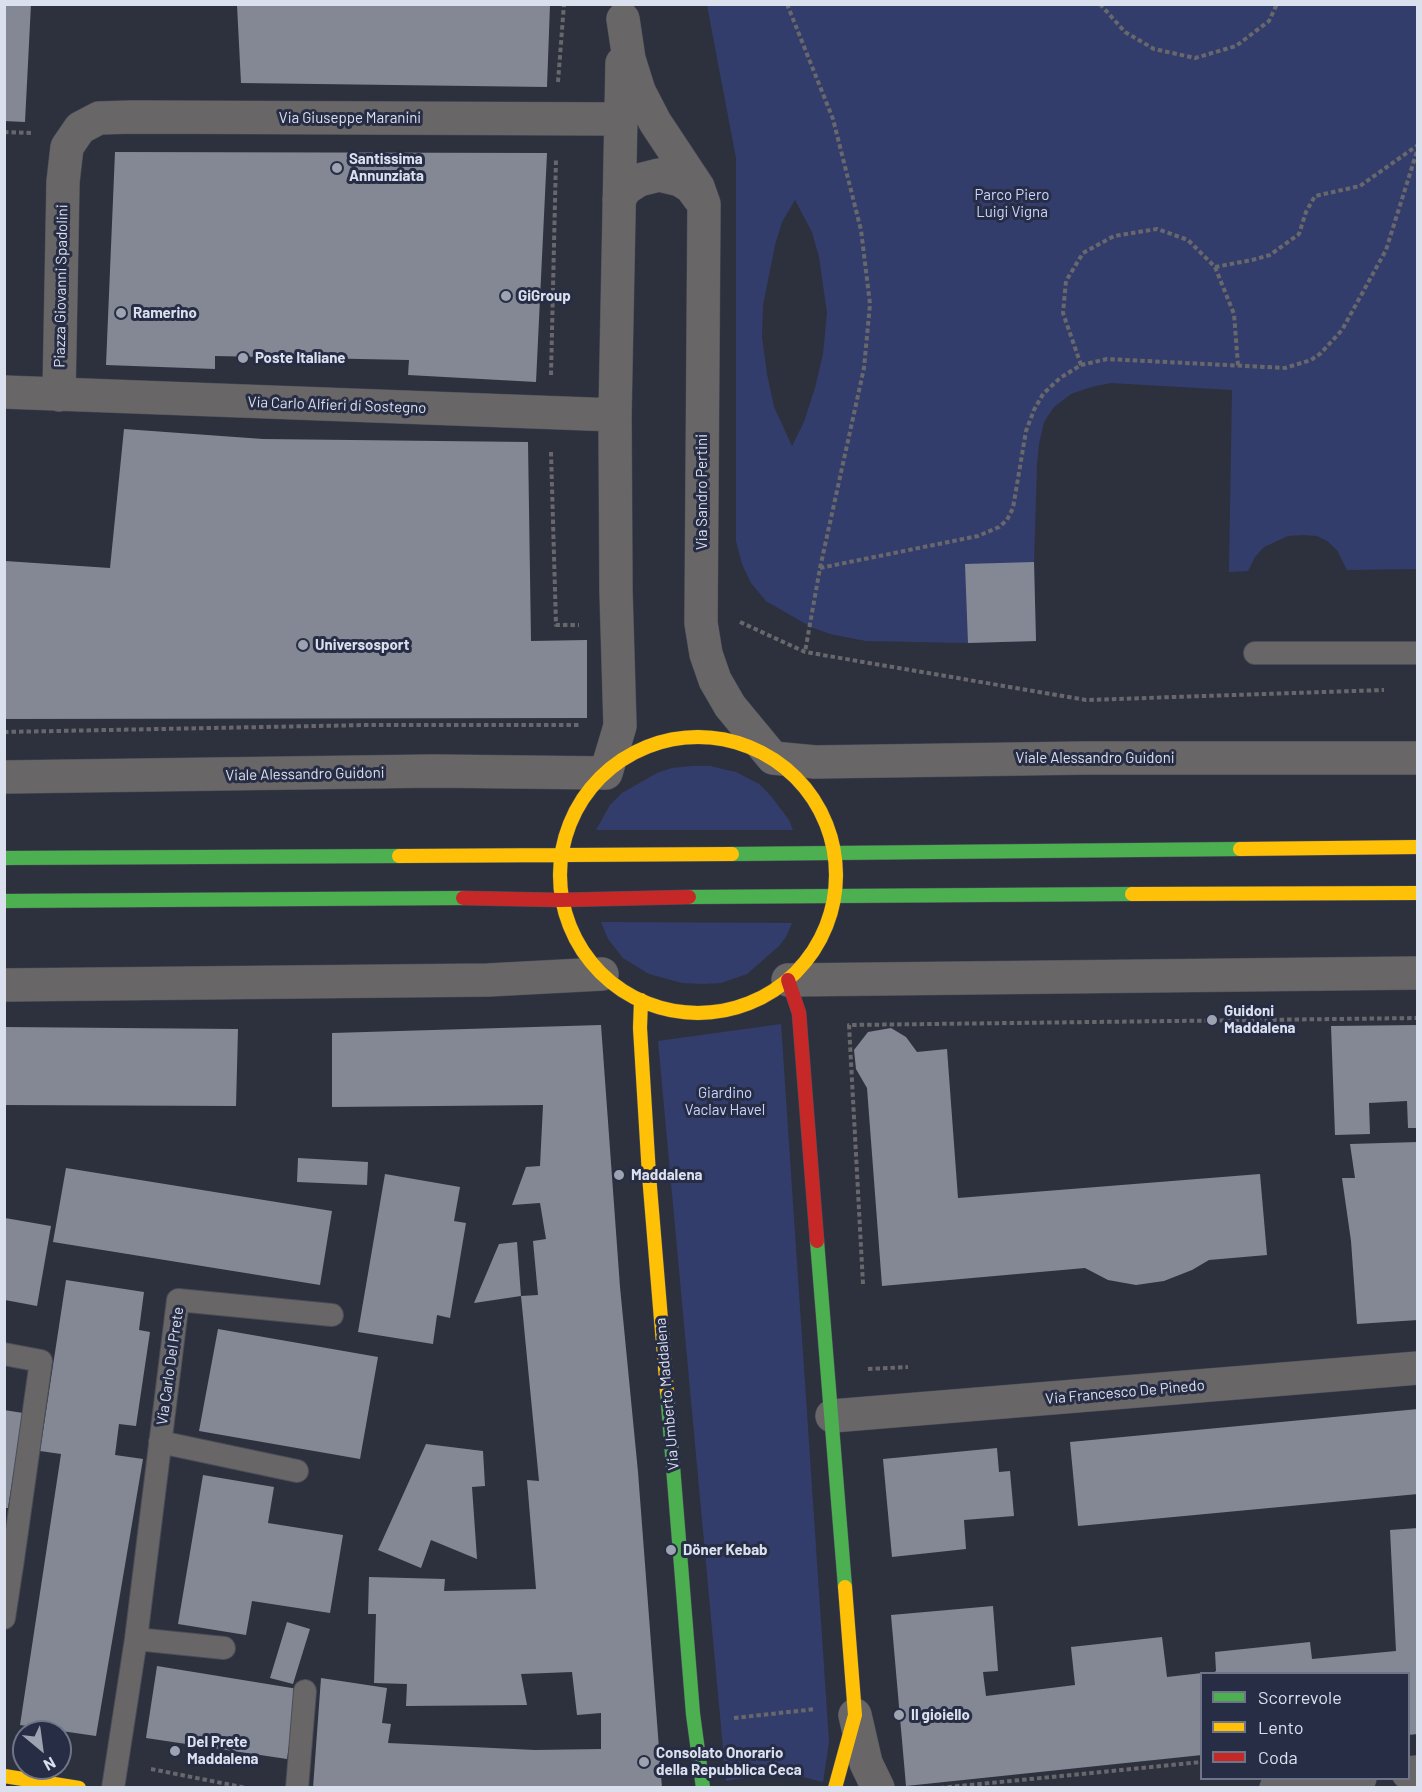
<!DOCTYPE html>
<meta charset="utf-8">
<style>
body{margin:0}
#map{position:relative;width:1422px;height:1792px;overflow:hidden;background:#2d313e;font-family:Barlow,sans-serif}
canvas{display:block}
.frame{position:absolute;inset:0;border:6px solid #dbe0ef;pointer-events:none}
.legend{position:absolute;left:1200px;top:1672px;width:210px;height:108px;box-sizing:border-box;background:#272d44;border:2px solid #6f7588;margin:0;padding:8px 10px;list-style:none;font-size:18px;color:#dbe0ef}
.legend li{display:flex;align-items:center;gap:12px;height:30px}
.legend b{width:30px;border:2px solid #6f7588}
.north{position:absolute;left:12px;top:1720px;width:60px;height:60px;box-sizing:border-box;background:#272d44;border:2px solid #6f7588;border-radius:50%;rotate:151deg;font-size:16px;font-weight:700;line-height:24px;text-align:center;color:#dbe0ef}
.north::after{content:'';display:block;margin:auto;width:21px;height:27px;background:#9ea3b1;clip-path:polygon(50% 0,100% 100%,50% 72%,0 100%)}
</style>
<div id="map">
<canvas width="1422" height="1792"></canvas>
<div class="frame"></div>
<ul class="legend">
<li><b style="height:8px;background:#4caf50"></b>Scorrevole</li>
<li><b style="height:8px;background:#ffc107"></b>Lento</li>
<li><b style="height:8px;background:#c62828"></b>Coda</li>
</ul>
<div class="north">N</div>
</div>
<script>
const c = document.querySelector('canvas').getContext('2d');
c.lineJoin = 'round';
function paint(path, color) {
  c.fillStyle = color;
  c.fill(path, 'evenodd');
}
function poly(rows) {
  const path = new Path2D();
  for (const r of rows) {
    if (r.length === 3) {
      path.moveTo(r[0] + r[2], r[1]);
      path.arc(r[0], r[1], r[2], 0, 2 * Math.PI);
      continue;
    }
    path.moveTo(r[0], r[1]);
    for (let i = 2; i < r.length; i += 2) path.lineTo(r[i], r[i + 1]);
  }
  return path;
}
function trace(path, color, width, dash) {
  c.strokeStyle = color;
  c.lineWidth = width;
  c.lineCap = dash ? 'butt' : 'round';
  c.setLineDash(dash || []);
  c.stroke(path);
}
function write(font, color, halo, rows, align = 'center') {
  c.font = font + ' Barlow,sans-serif';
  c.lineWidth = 6;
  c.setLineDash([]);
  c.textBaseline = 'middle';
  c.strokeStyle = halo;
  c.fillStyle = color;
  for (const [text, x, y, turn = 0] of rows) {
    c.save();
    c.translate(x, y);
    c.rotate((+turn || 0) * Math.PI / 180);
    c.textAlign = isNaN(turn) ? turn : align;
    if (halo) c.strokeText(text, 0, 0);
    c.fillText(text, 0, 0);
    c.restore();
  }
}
paint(poly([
 [707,5,1417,5,1417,569,1347,570,1337,550,1327,541,1317,536,1303,535,1288,536,1264,547,1255,557,1248,571,1229,572,1232,390,1111,383,1091,387,1071,394,1054,407,1044,422,1039,444,1037,464,1034,562,1036,641,968,643,866,641,830,634,811,627,766,601,751,583,742,564,736,541,736,158],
 [795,200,812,232,819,257,827,313,823,354,815,388,804,422,792,446,774,407,767,374,762,337,763,305,775,245,782,222],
 [692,766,710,766,736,772,759,784,771,796,789,820,793,830,596,830,610,805,622,793,657,773,672,768],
 [601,922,792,923,786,937,779,946,747,974,721,983,703,984,682,983,649,974,623,958,608,939],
 [781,1024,829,1742,823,1782,791,1774,762,1775,726,1781,658,1041]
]), '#333d6b');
paint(poly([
 [4,4,31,4,25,122,4,121],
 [237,5,550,5,547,87,241,83],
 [115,152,547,153,536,382,408,375,409,360,215,356,215,369,106,365],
 [124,429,263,439,528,442,531,641,587,640,587,718,5,719,5,561,110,568],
 [1034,562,1036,641,968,643,965,564],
 [601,1025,620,1287,638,1472,662,1788,313,1788,321,1678,387,1688,382,1723,391,1724,388,1743,535,1750,601,1749,601,1713,577,1715,572,1672,521,1674,527,1705,406,1706,407,1684,374,1683,376,1614,368,1614,369,1577,445,1579,444,1591,536,1589,527,1480,539,1481,521,1296,538,1295,533,1241,546,1239,540,1203,512,1205,526,1167,540,1166,543,1105,332,1107,332,1033],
 [1418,1025,1418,1128,1408,1128,1407,1101,1369,1103,1370,1134,1335,1135,1331,1026],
 [5,1027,238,1029,236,1106,5,1105],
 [891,1028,906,1037,917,1052,947,1049,958,1198,1260,1174,1267,1255,1209,1260,1192,1270,1164,1281,1136,1285,1108,1280,1085,1268,882,1286,867,1088,856,1069,854,1050,868,1032],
 [1418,1142,1418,1320,1357,1324,1351,1241,1342,1178,1355,1178,1350,1144],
 [298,1158,368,1162,367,1185,297,1182],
 [66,1168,332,1211,320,1285,53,1242],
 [385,1174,460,1187,454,1221,466,1223,450,1318,437,1315,433,1344,358,1332],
 [5,1218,51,1226,37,1306,5,1300],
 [517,1242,521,1296,474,1303,499,1244],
 [66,1280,144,1292,139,1330,150,1332,136,1426,119,1424,115,1455,143,1459,96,1736,20,1725,61,1454,40,1451],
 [218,1329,378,1357,360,1459,199,1431],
 [1418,1409,1418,1494,1078,1526,1070,1442],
 [4,1410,23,1413,8,1508,4,1508],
 [426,1444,483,1451,485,1486,472,1487,477,1559,431,1540,421,1568,378,1550],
 [997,1448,999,1472,1010,1471,1014,1516,964,1520,966,1549,892,1557,883,1459],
 [203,1475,274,1487,268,1523,343,1535,330,1613,252,1601,246,1635,178,1624],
 [1418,1528,1418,1734,1408,1735,1408,1674,1211,1674,1216,1671,1215,1652,1310,1642,1312,1659,1396,1651,1390,1530],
 [993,1606,998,1671,983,1672,986,1696,1075,1685,1071,1647,1162,1637,1167,1677,1202,1673,1202,1755,906,1786,891,1615],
 [287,1622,310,1629,293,1684,270,1678],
 [157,1666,298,1689,287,1759,146,1738]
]), '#848894');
const lane = poly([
 [1255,653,1418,653],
 [4,1354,41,1361,13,1559,4,1558],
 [160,1442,297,1471],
 [4,1618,13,1559],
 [136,1639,224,1648],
 [113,1788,136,1639,178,1300,332,1315],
 [297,1788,305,1691]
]);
const street = poly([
 [623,19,629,59,639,91,655,122,698,187,704,204,701,623,706,654,715,680,730,706,773,758,815,762,1085,758,1418,758],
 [619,200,625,189,639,180,659,175,680,180,691,187,699,198],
 [4,392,615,415],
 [59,395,63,182,67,147,80,128,99,118,132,117,621,119],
 [4,777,434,771,606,773,620,726,616,591,615,415,622,63],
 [788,980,1418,973],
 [4,985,488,980,602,974],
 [832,1416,1418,1368],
 [855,1715,866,1763,878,1788],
 [1408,1773,1418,1772],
 [1276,1788,1360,1778]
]);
const fast = poly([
 [732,854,1240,849],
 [4,858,399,856],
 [689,897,1132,894],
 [4,901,463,898],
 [817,1241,845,1587],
 [667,1392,693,1714,703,1788]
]);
const slow = poly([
 [698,875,138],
 [1240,849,1418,847],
 [399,856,732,854],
 [1132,894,1418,893],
 [641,1000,640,1028,649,1175,667,1392],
 [4,1776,79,1788],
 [835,1788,855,1715,845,1587]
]);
const jam = poly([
 [463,898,560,900,689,897],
 [788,980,799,1013,817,1241]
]);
trace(lane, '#4b4e59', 24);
trace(street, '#4b4e59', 34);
trace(fast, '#4b4e59', 15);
trace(slow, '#4b4e59', 15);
trace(jam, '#4b4e59', 15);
trace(poly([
 [787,4,833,119,861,230,870,304,864,368,820,568,805,652],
 [1100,4,1125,32,1154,49,1195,58,1236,46,1269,21,1277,4],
 [558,82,564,4],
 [4,132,31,133],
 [1215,267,1252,260,1270,255,1299,234,1306,212,1315,196,1360,186,1418,145],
 [1081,365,1063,313,1066,281,1083,253,1114,236,1157,229,1188,240,1215,267,1234,314,1238,365],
 [551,375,556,158],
 [551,452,556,625,579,625],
 [820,568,978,536,999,527,1007,520,1013,508,1026,431,1034,410,1043,394,1060,378,1081,365,1107,359,1285,368,1311,360,1321,353,1342,330,1386,250,1418,148],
 [740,622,805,652,1086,700,1384,690],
 [4,732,367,725,581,725],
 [863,1284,849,1025,1418,1018],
 [868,1369,908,1367],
 [734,1718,816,1709],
 [151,1769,247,1788],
 [940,1788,1202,1762]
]), '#68686c', 4, [4.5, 3]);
trace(lane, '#686667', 22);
trace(street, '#686667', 33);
trace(fast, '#4caf50', 14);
trace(slow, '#ffc107', 14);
trace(jam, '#c62828', 14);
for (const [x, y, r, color] of [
 [337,168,6,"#9ea3b1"],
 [506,296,6,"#9ea3b1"],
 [121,313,6,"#9ea3b1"],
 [243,358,6,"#9ea3b1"],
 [303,645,6,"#9ea3b1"],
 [1212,1020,6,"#9ea3b1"],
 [619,1175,6,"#9ea3b1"],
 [671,1550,6,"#9ea3b1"],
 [899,1715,6,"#9ea3b1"],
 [175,1751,6,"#9ea3b1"],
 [644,1762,6,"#9ea3b1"]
]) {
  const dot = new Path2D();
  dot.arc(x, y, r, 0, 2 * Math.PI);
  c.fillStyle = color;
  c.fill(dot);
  trace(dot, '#272d44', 2);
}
write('15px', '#dbe0ef', '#272d44', [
 ["Via Giuseppe Maranini",350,118],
 ["Piazza Giovanni Spadolini",61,286,-89],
 ["Via Carlo Alfieri di Sostegno",337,405,2],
 ["Via Sandro Pertini",702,492,-90],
 ["Viale Alessandro Guidoni",1095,758],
 ["Viale Alessandro Guidoni",305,774,-1],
 ["Via Carlo Del Prete",170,1366,-82],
 ["Via Francesco De Pinedo",1125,1392,-5],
 ["Via Umberto Maddalena",667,1394,-95]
]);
write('bold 15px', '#dbe0ef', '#272d44', [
 ["Santissima",349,159],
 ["Annunziata",349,176],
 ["GiGroup",518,296],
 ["Ramerino",133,313],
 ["Poste Italiane",255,358],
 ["Universosport",315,645],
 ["Guidoni",1224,1011],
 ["Maddalena",1224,1028],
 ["Maddalena",631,1175],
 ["Döner Kebab",683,1550],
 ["Il gioiello",911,1715],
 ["Del Prete",187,1742],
 ["Maddalena",187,1759],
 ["Consolato Onorario",656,1753],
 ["della Repubblica Ceca",656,1770]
], 'left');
write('15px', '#cad5fd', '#272d44', [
 ["Parco Piero",1012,195],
 ["Luigi Vigna",1012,212],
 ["Giardino",725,1093],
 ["Vaclav Havel",725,1110]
]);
</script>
